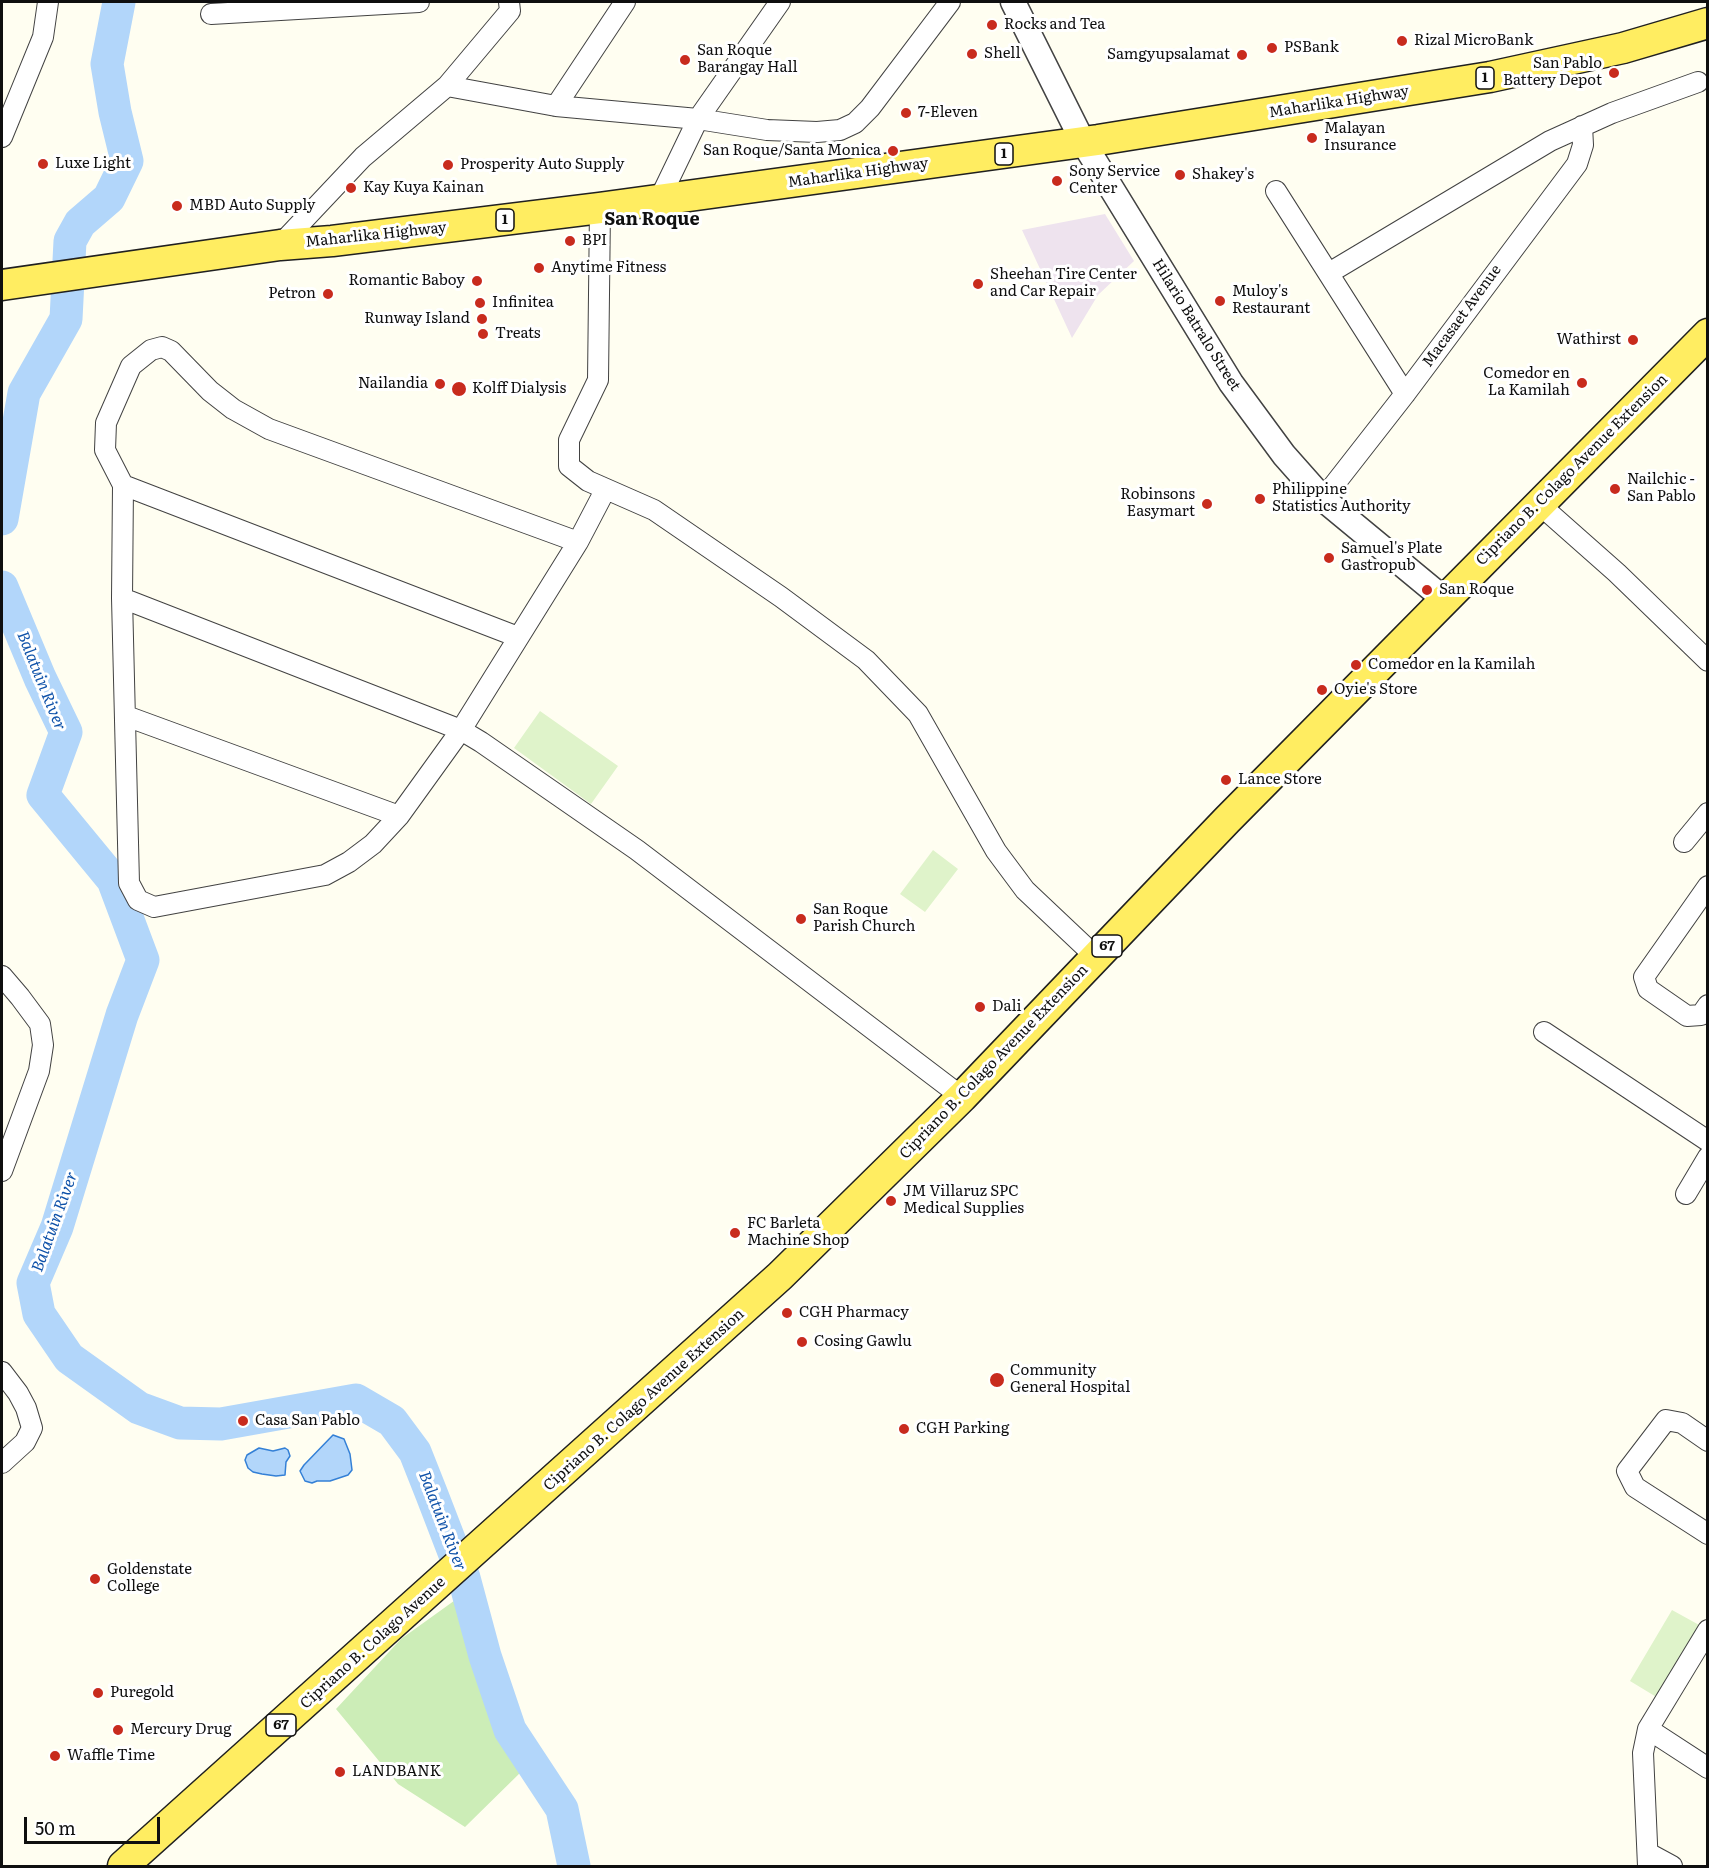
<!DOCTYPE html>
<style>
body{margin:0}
#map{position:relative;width:1709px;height:1868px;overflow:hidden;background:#fffef1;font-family:Literata,serif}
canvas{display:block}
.frame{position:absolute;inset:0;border:3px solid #0f0f0f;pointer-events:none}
.scale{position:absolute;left:24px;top:1817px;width:136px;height:27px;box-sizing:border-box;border:3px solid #0f0f0f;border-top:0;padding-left:8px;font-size:18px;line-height:21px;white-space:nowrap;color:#0f0f0f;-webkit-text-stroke:4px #fff;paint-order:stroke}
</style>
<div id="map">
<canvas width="1709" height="1868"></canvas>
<div class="frame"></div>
<div class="scale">50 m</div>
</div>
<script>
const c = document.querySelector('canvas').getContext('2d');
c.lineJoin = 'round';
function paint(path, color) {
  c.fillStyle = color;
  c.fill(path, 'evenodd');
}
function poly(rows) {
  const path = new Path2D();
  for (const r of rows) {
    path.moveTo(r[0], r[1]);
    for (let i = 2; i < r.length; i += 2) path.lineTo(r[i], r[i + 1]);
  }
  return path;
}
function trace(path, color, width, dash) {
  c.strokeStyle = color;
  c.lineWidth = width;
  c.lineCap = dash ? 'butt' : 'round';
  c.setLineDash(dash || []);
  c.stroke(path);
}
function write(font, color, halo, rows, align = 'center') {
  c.font = font + ' Literata,serif';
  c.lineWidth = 6;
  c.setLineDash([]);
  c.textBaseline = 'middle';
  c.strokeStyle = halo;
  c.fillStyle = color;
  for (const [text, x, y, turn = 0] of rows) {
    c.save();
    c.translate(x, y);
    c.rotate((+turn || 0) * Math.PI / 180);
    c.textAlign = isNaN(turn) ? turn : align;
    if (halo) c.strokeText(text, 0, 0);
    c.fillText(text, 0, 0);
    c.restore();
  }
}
paint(poly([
 [1105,214,1134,261,1098,295,1072,338,1022,230]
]), '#eee3ee');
paint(poly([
 [458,1598,494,1698,523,1770,465,1827,398,1784,336,1709,401,1639]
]), '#ccedb7');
paint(poly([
 [540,711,618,766,591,804,514,748],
 [933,850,958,869,925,912,900,894],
 [1672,1610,1701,1626,1658,1698,1630,1681]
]), '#dff3ca');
const water = poly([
 [333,1435,344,1439,350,1454,352,1470,348,1475,330,1481,317,1481,312,1483,305,1481,300,1471,304,1465,333,1435],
 [259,1448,273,1451,285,1448,288,1450,290,1456,286,1462,285,1475,276,1476,262,1474,253,1472,248,1468,245,1460,247,1455,259,1448]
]);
paint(water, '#b2d6fa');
trace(water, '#3480d6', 1.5);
trace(poly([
 [2,519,24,393,66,319,70,241,80,223,109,198,127,161,115,112,107,64,119,2],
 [2,587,40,678,66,732,43,795,113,880,143,960,122,1015,57,1227,33,1283,39,1314,69,1358,139,1408,180,1423,221,1424,356,1400,392,1421,415,1452,432,1495,464,1578,485,1656,510,1730,562,1809,574,1866]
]), '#b2d6fa', 33);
const minor = poly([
 [211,14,419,2],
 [447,86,556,106,698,119,767,130,817,132,840,130,855,123,870,108,950,2],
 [556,106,625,2],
 [2,137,43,37,48,2],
 [1276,191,1405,394],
 [659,200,698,119,780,2],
 [600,208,598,380,569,440,569,466,588,481,654,510,781,597,866,660,918,714,996,851,1025,890,1097,958],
 [280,245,363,157,447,86,510,11,509,2],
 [1329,273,1550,141,1612,113,1698,82],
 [123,485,122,598,129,883,138,900,154,907,325,875,349,862,373,844,399,816,461,730,578,542,601,498],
 [1323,499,1405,394,1577,164,1583,145,1582,126],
 [1539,504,1617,573,1708,661],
 [122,598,461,730,481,742,637,850,962,1097],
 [518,637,123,485,105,450,106,423,131,366,151,350,162,347,171,351,210,391,233,409,269,429,578,542],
 [126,716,399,816],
 [1684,842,1708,813],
 [1708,886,1644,977,1648,989,1687,1016,1701,1015,1708,1005],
 [2,976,20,997,40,1024,43,1045,39,1071,2,1171],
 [1544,1032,1708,1141],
 [1686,1194,1708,1157],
 [2,1372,18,1393,26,1408,32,1428,25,1442,2,1463],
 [1708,1441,1682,1423,1666,1420,1627,1471,1635,1487,1708,1534],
 [1648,1729,1708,1768],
 [1648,1853,1672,1866],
 [1648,1866,1643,1753,1648,1729,1708,1630]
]);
const tertiary = poly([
 [1013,2,1083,142,1231,383,1284,455,1323,499,1444,599]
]);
const primary = poly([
 [2,285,280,245,332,241,600,208,1098,140,1490,77,1623,48,1708,23],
 [123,1866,780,1276,962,1097,1227,820,1708,334]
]);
trace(minor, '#424242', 22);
trace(tertiary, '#424242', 27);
trace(primary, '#202020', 33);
trace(minor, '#fff', 20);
trace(tertiary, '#fff', 24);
trace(primary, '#ffed61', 30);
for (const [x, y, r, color] of [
 [992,25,6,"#c82b1d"],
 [1402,41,6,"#c82b1d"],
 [1272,48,6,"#c82b1d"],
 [972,54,6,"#c82b1d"],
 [1242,55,6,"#c82b1d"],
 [685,60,6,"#c82b1d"],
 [1614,73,6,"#c82b1d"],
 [906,113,6,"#c82b1d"],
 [1312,138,6,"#c82b1d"],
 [893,151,6,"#c82b1d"],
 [43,164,6,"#c82b1d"],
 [448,165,6,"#c82b1d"],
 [1180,175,6,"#c82b1d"],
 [1057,181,6,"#c82b1d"],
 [351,188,6,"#c82b1d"],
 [177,206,6,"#c82b1d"],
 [570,241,6,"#c82b1d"],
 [539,268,6,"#c82b1d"],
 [477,281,6,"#c82b1d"],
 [978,284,6,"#c82b1d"],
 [328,294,6,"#c82b1d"],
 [1220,301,6,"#c82b1d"],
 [480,303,6,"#c82b1d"],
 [482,319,6,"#c82b1d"],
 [483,334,6,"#c82b1d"],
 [1633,340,6,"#c82b1d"],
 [1582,383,6,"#c82b1d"],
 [440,384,6,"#c82b1d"],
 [459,389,8,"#c82b1d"],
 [1615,489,6,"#c82b1d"],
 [1260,499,6,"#c82b1d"],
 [1207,504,6,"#c82b1d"],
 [1329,558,6,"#c82b1d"],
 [1427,590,6,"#c82b1d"],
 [1356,665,6,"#c82b1d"],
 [1322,690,6,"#c82b1d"],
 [1226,780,6,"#c82b1d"],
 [801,919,6,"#c82b1d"],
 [980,1007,6,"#c82b1d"],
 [891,1201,6,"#c82b1d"],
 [735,1233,6,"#c82b1d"],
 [787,1313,6,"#c82b1d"],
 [802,1342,6,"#c82b1d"],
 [997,1380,8,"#c82b1d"],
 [243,1421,6,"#c82b1d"],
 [904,1429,6,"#c82b1d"],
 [95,1579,6,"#c82b1d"],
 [98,1693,6,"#c82b1d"],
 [118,1730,6,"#c82b1d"],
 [55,1756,6,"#c82b1d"],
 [340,1772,6,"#c82b1d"]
]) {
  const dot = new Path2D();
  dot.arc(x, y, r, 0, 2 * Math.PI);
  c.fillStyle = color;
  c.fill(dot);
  trace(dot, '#fff', 2);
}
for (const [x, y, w] of [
 [1485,78,18],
 [1004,154,18],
 [505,220,18],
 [1107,946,30],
 [281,1725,30]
]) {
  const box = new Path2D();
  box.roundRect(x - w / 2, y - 11, w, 22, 4.5);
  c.fillStyle = '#fff';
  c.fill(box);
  trace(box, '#0f0f0f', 1.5);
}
write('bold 14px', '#0f0f0f', null, [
 ["1",1485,78],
 ["1",1004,154],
 ["1",505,220],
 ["67",1107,946],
 ["67",281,1725]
]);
write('15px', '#0f0f0f', '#fff', [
 ["Rocks and Tea",1004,25],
 ["Rizal MicroBank",1414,41],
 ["PSBank",1284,48],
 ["San Roque",697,51],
 ["Barangay Hall",697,68],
 ["Shell",984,54],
 ["Samgyupsalamat",1230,55,"right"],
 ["San Pablo",1602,64,"right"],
 ["Battery Depot",1602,81,"right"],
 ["7-Eleven",918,113],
 ["Malayan",1324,129],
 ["Insurance",1324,146],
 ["San Roque/Santa Monica",881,151,"right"],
 ["Luxe Light",55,164],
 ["Prosperity Auto Supply",460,165],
 ["Sony Service",1069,172],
 ["Center",1069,189],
 ["Shakey's",1192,175],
 ["Kay Kuya Kainan",363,188],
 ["MBD Auto Supply",189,206],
 ["BPI",582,241],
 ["Anytime Fitness",551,268],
 ["Sheehan Tire Center",990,275],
 ["and Car Repair",990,292],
 ["Romantic Baboy",465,281,"right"],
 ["Muloy's",1232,292],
 ["Restaurant",1232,309],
 ["Petron",316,294,"right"],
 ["Infinitea",492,303],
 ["Runway Island",470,319,"right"],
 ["Treats",495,334],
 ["Wathirst",1621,340,"right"],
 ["Comedor en",1570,374,"right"],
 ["La Kamilah",1570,391,"right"],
 ["Nailandia",428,384,"right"],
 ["Kolff Dialysis",472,389],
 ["Nailchic -",1627,480],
 ["San Pablo",1627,497],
 ["Philippine",1272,490],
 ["Statistics Authority",1272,507],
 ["Robinsons",1195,495,"right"],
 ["Easymart",1195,512,"right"],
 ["Samuel's Plate",1341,549],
 ["Gastropub",1341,566],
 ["San Roque",1439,590],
 ["Comedor en la Kamilah",1368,665],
 ["Oyie's Store",1334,690],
 ["Lance Store",1238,780],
 ["San Roque",813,910],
 ["Parish Church",813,927],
 ["Dali",992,1007],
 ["JM Villaruz SPC",903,1192],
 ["Medical Supplies",903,1209],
 ["FC Barleta",747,1224],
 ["Machine Shop",747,1241],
 ["CGH Pharmacy",799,1313],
 ["Cosing Gawlu",814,1342],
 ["Community",1010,1371],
 ["General Hospital",1010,1388],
 ["Casa San Pablo",255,1421],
 ["CGH Parking",916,1429],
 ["Goldenstate",107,1570],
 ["College",107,1587],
 ["Puregold",110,1693],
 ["Mercury Drug",130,1730],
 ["Waffle Time",67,1756],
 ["LANDBANK",352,1772]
], 'left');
write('15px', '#0f0f0f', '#fff', [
 ["Maharlika Highway",1339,102,-9],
 ["Maharlika Highway",858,173,-8],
 ["Maharlika Highway",376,235,-6],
 ["Macasaet Avenue",1462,316,-54],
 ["Hilario Batralo Street",1196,325,58],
 ["Cipriano B. Colago Avenue Extension",1572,470,-45],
 ["Cipriano B. Colago Avenue Extension",994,1062,-46],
 ["Cipriano B. Colago Avenue Extension",644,1400,-42],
 ["Cipriano B. Colago Avenue",373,1643,-42]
]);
write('italic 16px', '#0f52a9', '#fff', [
 ["Balatuin River",41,681,68],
 ["Balatuin River",55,1222,-70],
 ["Balatuin River",442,1521,69]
]);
write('bold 18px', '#0f0f0f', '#fff', [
 ["San Roque",652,220]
]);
</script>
